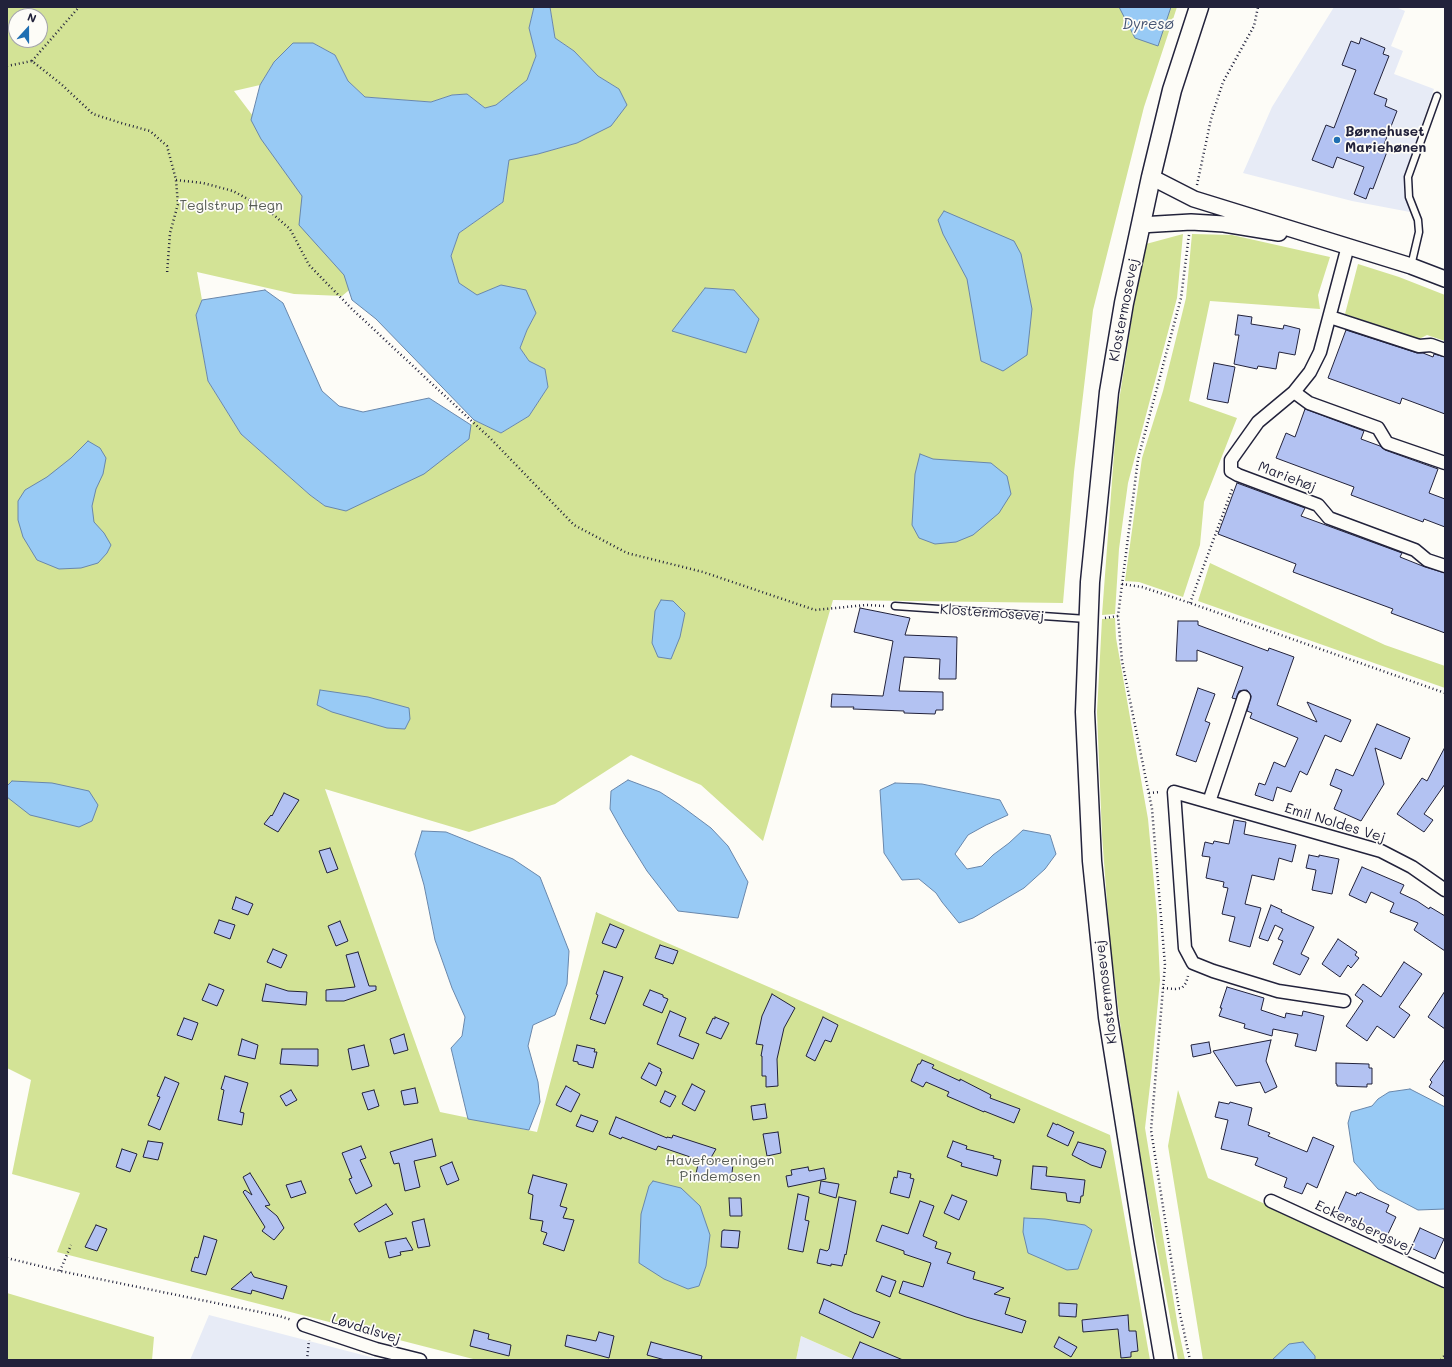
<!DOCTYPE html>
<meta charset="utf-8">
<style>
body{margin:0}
#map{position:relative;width:1452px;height:1367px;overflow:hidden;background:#fdfcf7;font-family:Mali,sans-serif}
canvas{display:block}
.frame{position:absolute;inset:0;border:8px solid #22223b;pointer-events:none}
.north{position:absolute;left:8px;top:8px;width:40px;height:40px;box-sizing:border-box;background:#fdfcf7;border:1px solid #a5a5ac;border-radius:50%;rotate:21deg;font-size:11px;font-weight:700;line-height:16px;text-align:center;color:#22223b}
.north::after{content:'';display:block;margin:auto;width:14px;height:18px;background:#1f6fb2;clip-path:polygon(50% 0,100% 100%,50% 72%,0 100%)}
</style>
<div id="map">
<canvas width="1452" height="1367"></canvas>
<div class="frame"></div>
<div class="north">N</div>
</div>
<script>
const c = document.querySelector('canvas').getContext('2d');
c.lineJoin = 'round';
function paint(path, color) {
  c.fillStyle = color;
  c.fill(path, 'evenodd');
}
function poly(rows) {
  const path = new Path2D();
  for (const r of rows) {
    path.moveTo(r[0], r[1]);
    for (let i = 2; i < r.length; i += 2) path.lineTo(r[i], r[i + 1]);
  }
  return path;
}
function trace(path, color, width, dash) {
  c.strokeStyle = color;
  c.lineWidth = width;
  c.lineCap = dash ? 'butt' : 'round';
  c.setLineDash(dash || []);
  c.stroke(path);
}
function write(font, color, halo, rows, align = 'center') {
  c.font = font + ' Mali,sans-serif';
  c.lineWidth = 3.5;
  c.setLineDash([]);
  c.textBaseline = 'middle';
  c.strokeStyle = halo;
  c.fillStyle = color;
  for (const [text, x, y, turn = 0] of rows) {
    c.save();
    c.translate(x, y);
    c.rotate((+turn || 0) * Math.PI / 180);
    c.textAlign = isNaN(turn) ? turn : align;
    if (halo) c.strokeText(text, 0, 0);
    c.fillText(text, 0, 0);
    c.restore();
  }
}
paint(poly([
 [1334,7,1396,7,1405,11,1391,46,1403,51,1394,74,1434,89,1404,176,1404,192,1410,212,1352,201,1243,173,1272,107],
 [209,1315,382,1360,190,1360],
 [801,1336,855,1360,796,1360]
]), '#e7ebf6');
paint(poly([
 [7,7,534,7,529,28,536,56,527,80,497,105,485,108,467,94,452,95,431,102,365,97,348,81,335,55,313,43,293,43,274,62,260,85,234,91,371,272,342,296,294,294,197,272,202,300,196,315,208,381,241,434,310,495,325,506,468,439,471,425,474,420,501,433,529,416,548,387,545,369,529,361,520,348,527,330,536,313,501,285,477,296,459,283,451,256,459,233,503,202,509,159,538,154,577,143,619,89,598,76,574,51,555,38,550,7,1177,7,1144,107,1093,310,1074,472,1063,603,833,600,763,841,701,785,631,755,555,804,469,832,325,789,440,1112,537,1132,596,912,1110,1135,1150,1360,855,1360,801,1336,796,1360,477,1360,57,1252,80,1193,12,1174,31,1080,7,1068],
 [16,16,40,16,40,40,16,40],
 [1183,234,1177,298,1128,483,1119,549,1115,614,1102,615,1117,414,1135,298,1146,244],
 [1192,234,1232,235,1330,257,1318,295,1320,309,1210,301,1189,401,1237,418,1204,502,1200,545,1183,597,1139,582,1125,581,1142,458,1163,391,1186,298],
 [1358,264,1399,277,1445,295,1445,341,1427,335,1419,339,1345,314],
 [1210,563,1385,645,1445,666,1445,688,1198,601],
 [1115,618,1116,638,1148,819,1157,915,1160,980,1151,1077,1145,1128,1178,1327,1185,1360,1178,1360,1145,1183,1124,1054,1110,942,1102,835,1097,712,1102,619],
 [1178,1090,1208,1178,1445,1286,1445,1360,1315,1360,1315,1356,1272,1360,1203,1360,1168,1146],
 [7,1293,154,1337,152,1360,7,1360]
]), '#d3e396');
const water = poly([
 [534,7,550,7,555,38,574,51,598,76,619,89,627,105,611,126,577,143,538,154,509,160,503,202,459,233,451,256,459,283,477,295,501,285,526,290,536,313,527,330,520,348,529,361,545,369,548,387,529,416,501,433,474,420,376,319,352,300,344,275,299,225,302,196,261,139,251,120,260,85,274,62,293,43,313,43,335,55,348,81,365,97,431,102,452,95,467,94,485,108,496,105,527,80,536,56,529,28,534,7],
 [1119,7,1171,7,1158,46,1135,38,1119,7],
 [944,211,1014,241,1021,254,1032,309,1027,355,1003,371,981,361,967,279,943,234,938,220,944,211],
 [705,288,734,290,759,319,746,353,672,331,705,288],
 [265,290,283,303,322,391,339,406,363,412,429,398,471,425,469,439,424,474,346,511,325,506,310,495,241,434,208,381,196,315,202,300,265,290],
 [88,441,100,448,106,458,103,474,96,489,92,506,94,522,104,533,111,545,107,553,98,563,81,568,59,569,37,560,23,537,18,520,18,501,25,490,47,477,71,458,88,441],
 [920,454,933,459,991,463,1007,476,1011,494,999,513,973,535,956,542,935,544,919,538,912,525,915,474,920,454],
 [661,600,673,601,685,613,680,637,671,659,658,657,652,643,655,611,661,600],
 [320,690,368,697,409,708,410,719,405,729,387,728,332,712,317,705,320,690],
 [628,780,660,792,680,805,711,828,728,846,748,882,738,918,678,911,647,871,624,834,610,809,611,791,628,780],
 [12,781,52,783,89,791,98,805,92,821,79,827,30,815,7,797,7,786,12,781],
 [895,783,922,784,1000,800,1008,815,986,825,968,835,955,854,967,869,982,866,993,855,1009,843,1023,830,1050,835,1056,854,1045,869,1024,888,973,918,959,923,942,902,936,893,919,879,902,880,884,853,880,790,895,783],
 [422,831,446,832,513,859,540,877,569,951,567,984,555,1015,533,1025,528,1046,538,1082,540,1102,529,1130,468,1119,451,1048,462,1036,465,1017,452,988,435,940,424,885,415,854,422,831],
 [1410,1089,1445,1107,1445,1209,1418,1210,1378,1189,1354,1162,1348,1123,1351,1112,1372,1106,1378,1099,1389,1092,1410,1089],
 [653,1181,681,1188,700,1206,710,1235,706,1266,699,1286,688,1289,664,1279,639,1263,641,1214,649,1186,653,1181],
 [1024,1218,1045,1219,1085,1225,1092,1230,1078,1269,1067,1270,1028,1253,1023,1232,1024,1218],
 [1303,1342,1315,1356,1315,1360,1272,1360,1289,1344,1303,1342]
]);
paint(water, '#98caf5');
trace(water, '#6987ab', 1);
const building = poly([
 [1361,38,1385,48,1383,54,1389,56,1374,94,1387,99,1385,106,1397,111,1383,147,1388,149,1373,189,1370,188,1366,199,1354,194,1364,167,1337,157,1333,168,1312,160,1326,125,1334,128,1356,70,1342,65,1351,41,1359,44,1361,38],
 [1238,315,1252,317,1251,324,1283,329,1284,325,1300,329,1295,355,1279,352,1276,369,1258,366,1257,369,1234,364,1239,335,1235,335,1238,315],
 [1346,330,1417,353,1423,353,1433,357,1434,354,1445,357,1445,414,1402,398,1400,404,1328,378,1346,330],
 [1214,363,1235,367,1228,403,1207,399,1214,363],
 [1305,409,1364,431,1361,439,1380,446,1385,450,1438,469,1429,493,1445,499,1445,527,1424,519,1423,522,1351,495,1354,487,1276,458,1286,433,1295,437,1305,409],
 [1237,483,1305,508,1301,516,1402,553,1400,557,1425,567,1445,573,1445,633,1391,613,1393,609,1293,572,1296,564,1218,534,1237,483],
 [860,608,910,618,905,635,957,637,956,679,939,679,940,659,904,657,899,691,943,692,943,710,936,710,935,714,904,713,904,711,853,709,854,707,831,707,832,694,883,696,893,641,854,632,860,608],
 [1178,621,1198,621,1198,625,1268,651,1269,648,1294,657,1277,705,1317,722,1307,702,1351,720,1341,742,1325,735,1307,775,1300,771,1291,792,1277,787,1273,801,1255,795,1259,783,1265,785,1274,762,1285,767,1298,738,1250,718,1252,713,1247,711,1251,696,1247,690,1239,691,1236,699,1232,698,1243,667,1197,650,1197,661,1176,661,1178,621],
 [1198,688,1215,694,1205,721,1210,723,1196,762,1176,755,1198,688],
 [1377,724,1410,738,1401,759,1375,748,1384,784,1361,821,1334,809,1342,790,1330,785,1336,769,1353,776,1377,724],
 [1445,747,1445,784,1424,814,1433,820,1424,832,1397,814,1422,778,1427,781,1445,747],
 [284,793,299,800,278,832,264,824,271,815,272,816,284,793],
 [1234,820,1246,822,1244,834,1296,845,1292,862,1279,858,1274,880,1252,875,1245,904,1261,908,1250,947,1229,941,1235,917,1222,914,1228,888,1223,887,1224,882,1206,878,1210,857,1202,856,1205,842,1213,844,1214,841,1229,844,1234,820],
 [330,848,338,869,327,873,319,851,330,848],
 [1309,855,1319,857,1319,855,1339,859,1332,894,1312,890,1316,870,1306,868,1309,855],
 [1362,867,1404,885,1400,893,1417,901,1429,909,1430,907,1445,916,1445,951,1414,930,1418,923,1390,912,1394,903,1371,892,1366,903,1349,895,1362,867],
 [236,897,253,904,248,915,232,909,236,897],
 [1271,905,1282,910,1281,912,1314,927,1301,954,1309,958,1300,975,1273,964,1283,941,1278,939,1283,929,1275,925,1268,941,1259,938,1271,905],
 [219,920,235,925,230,939,214,933,219,920],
 [340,921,348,941,336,946,328,926,340,921],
 [610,924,624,930,616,948,602,943,610,924],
 [1338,939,1357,952,1355,955,1359,958,1351,968,1348,965,1340,977,1322,964,1338,939],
 [660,945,678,951,673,964,655,958,660,945],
 [273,949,287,955,281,968,267,962,273,949],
 [358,952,369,986,376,986,376,990,344,1001,326,1001,326,990,355,987,346,955,358,952],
 [1404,962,1422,974,1399,1007,1410,1015,1394,1038,1377,1026,1367,1041,1346,1026,1363,1001,1355,995,1363,984,1381,997,1404,962],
 [604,971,623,977,605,1024,590,1019,598,995,596,994,604,971],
 [209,984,224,990,217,1006,202,1000,209,984],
 [266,984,288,991,307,992,306,1005,262,1001,266,984],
 [1227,987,1264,998,1261,1010,1285,1018,1286,1013,1302,1016,1303,1011,1324,1016,1316,1051,1295,1046,1298,1034,1273,1029,1272,1036,1244,1028,1245,1024,1219,1016,1222,1008,1220,1008,1227,987],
 [650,990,663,995,663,997,668,999,662,1013,643,1005,650,990],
 [1445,991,1445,1029,1428,1017,1445,991],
 [772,994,795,1008,784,1028,777,1059,778,1086,766,1087,766,1076,762,1076,762,1056,761,1056,763,1045,756,1044,762,1016,772,994],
 [670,1011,686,1018,679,1036,699,1044,693,1059,657,1044,670,1011],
 [715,1017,729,1023,721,1039,706,1033,713,1018,715,1019,715,1017],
 [823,1017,838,1025,831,1042,825,1040,815,1061,806,1056,823,1017],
 [184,1018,198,1023,192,1040,177,1035,184,1018],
 [404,1034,408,1050,394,1054,390,1039,404,1034],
 [242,1039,258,1045,255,1059,238,1055,242,1039],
 [1271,1040,1266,1061,1277,1087,1265,1093,1260,1082,1236,1086,1213,1051,1271,1040],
 [1209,1042,1211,1053,1193,1057,1191,1045,1209,1042],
 [364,1045,369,1066,352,1070,348,1049,364,1045],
 [577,1045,595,1049,594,1052,597,1052,593,1068,578,1064,578,1062,573,1061,577,1045],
 [282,1049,318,1049,318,1066,280,1064,282,1049],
 [1445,1059,1445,1097,1429,1087,1432,1082,1430,1080,1445,1059],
 [922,1060,934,1065,932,1068,960,1081,960,1079,991,1095,990,1098,1020,1109,1014,1123,984,1111,984,1112,947,1096,949,1092,926,1082,923,1087,911,1081,918,1064,920,1064,922,1060],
 [649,1063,661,1069,660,1071,662,1072,656,1086,641,1078,649,1063],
 [1336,1063,1369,1064,1369,1068,1372,1068,1372,1084,1367,1084,1367,1087,1337,1086,1337,1084,1336,1084,1336,1063],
 [225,1076,248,1083,240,1112,244,1113,242,1125,218,1120,224,1090,221,1089,225,1076],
 [165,1077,179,1083,160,1130,148,1125,160,1097,157,1096,165,1077],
 [692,1084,705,1091,695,1111,682,1104,692,1084],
 [566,1086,580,1094,571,1112,556,1105,566,1086],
 [415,1088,418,1103,404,1105,401,1091,415,1088],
 [291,1090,297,1100,286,1106,280,1096,291,1090],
 [374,1090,379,1106,368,1110,362,1093,374,1090],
 [665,1091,676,1096,670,1107,660,1102,665,1091],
 [1219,1102,1229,1104,1230,1102,1252,1108,1248,1125,1270,1133,1268,1136,1307,1152,1313,1137,1334,1146,1317,1188,1307,1183,1302,1194,1284,1187,1287,1178,1255,1165,1258,1158,1221,1149,1228,1120,1215,1117,1219,1102],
 [765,1104,767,1118,753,1120,751,1106,765,1104],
 [581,1115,598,1121,593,1132,576,1126,581,1115],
 [616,1117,667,1138,667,1137,672,1138,673,1135,716,1149,709,1161,733,1164,731,1182,695,1178,699,1160,658,1146,656,1150,622,1137,621,1139,609,1134,616,1117],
 [1053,1123,1057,1125,1057,1124,1074,1132,1068,1146,1047,1136,1053,1123],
 [778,1132,781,1153,767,1156,763,1134,778,1132],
 [432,1139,436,1156,414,1161,420,1187,405,1191,399,1163,394,1164,390,1152,432,1139],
 [148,1141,163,1143,158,1160,143,1157,148,1141],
 [953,1141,967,1146,966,1149,994,1156,993,1158,1001,1160,997,1176,961,1166,962,1163,947,1157,953,1141],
 [1078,1142,1104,1149,1104,1150,1106,1151,1101,1168,1091,1165,1072,1155,1078,1142],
 [361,1146,366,1158,360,1160,372,1186,356,1194,349,1179,352,1178,342,1153,361,1146],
 [122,1149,137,1154,130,1172,116,1167,122,1149],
 [452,1162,459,1180,447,1185,440,1167,452,1162],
 [1033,1166,1047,1167,1046,1176,1085,1180,1083,1196,1081,1196,1080,1203,1067,1201,1066,1193,1031,1189,1033,1166],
 [808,1167,809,1171,824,1168,826,1179,788,1187,786,1176,792,1175,791,1170,808,1167],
 [898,1171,911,1174,910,1178,914,1179,909,1198,890,1193,894,1177,897,1178,898,1171],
 [250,1173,270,1205,265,1206,277,1216,284,1228,274,1240,262,1231,265,1227,243,1192,245,1190,252,1195,243,1177,250,1173],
 [533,1175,567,1184,560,1206,567,1208,563,1218,574,1220,564,1251,543,1244,547,1233,541,1231,543,1221,530,1219,533,1195,528,1193,533,1175],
 [301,1181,306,1193,291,1198,286,1185,301,1181],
 [821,1181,839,1184,836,1198,819,1193,821,1181],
 [1346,1192,1356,1196,1357,1193,1359,1194,1360,1192,1389,1205,1386,1212,1396,1217,1387,1236,1336,1214,1346,1192],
 [798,1194,809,1197,805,1220,809,1221,803,1252,788,1249,798,1194],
 [952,1195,967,1201,959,1220,944,1213,952,1195],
 [839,1197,856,1201,846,1255,845,1254,842,1266,831,1264,831,1266,817,1263,820,1249,827,1251,829,1249,839,1197],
 [729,1198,741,1198,742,1216,730,1216,729,1198],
 [920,1201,934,1206,923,1236,937,1242,935,1248,951,1253,947,1263,975,1272,973,1279,1004,1288,994,1294,1010,1298,1005,1314,1026,1321,1022,1333,966,1317,899,1293,903,1281,923,1287,931,1263,904,1254,904,1251,876,1241,882,1225,908,1234,920,1201],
 [386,1204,393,1214,359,1232,354,1224,386,1204],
 [424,1219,430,1246,418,1248,412,1222,424,1219],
 [96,1225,107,1229,97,1251,85,1247,96,1225],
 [1420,1228,1444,1239,1435,1259,1411,1248,1420,1228],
 [724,1230,740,1231,738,1248,721,1247,722,1231,724,1230],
 [204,1236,217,1240,206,1275,191,1271,195,1257,198,1258,204,1236],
 [406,1238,413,1250,400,1252,401,1255,389,1258,385,1242,406,1238],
 [251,1272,254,1277,287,1286,283,1299,252,1290,251,1294,231,1289,251,1272],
 [882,1276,896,1281,890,1297,876,1291,882,1276],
 [824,1299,854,1313,880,1322,873,1338,819,1313,824,1299],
 [1059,1303,1077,1304,1076,1317,1059,1316,1059,1303],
 [1128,1315,1129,1331,1136,1331,1138,1351,1131,1352,1131,1357,1121,1358,1118,1329,1083,1332,1082,1320,1128,1315],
 [474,1330,489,1334,488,1339,511,1345,509,1356,470,1346,474,1330],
 [599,1332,614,1336,609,1358,565,1346,567,1335,596,1341,599,1332],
 [1059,1337,1077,1347,1071,1357,1054,1347,1059,1337],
 [651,1342,702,1356,701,1360,665,1360,647,1355,651,1342],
 [860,1342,903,1360,852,1360,860,1342]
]);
paint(building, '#b3c2f2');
trace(building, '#22223b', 1);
const service = poly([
 [1411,266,1419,232,1418,220,1409,197,1408,177,1437,96],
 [895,606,1087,619]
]);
const minor = poly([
 [1348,246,1320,352,1310,372,1294,392,1258,422,1231,460,1231,471,1238,475,1318,505,1329,518,1415,550,1427,560,1445,566],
 [1330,317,1419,346,1431,345,1445,350],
 [1294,392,1309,403,1378,428,1387,443,1445,463],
 [1209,802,1244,697],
 [1344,1001,1278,991,1213,971,1193,963,1185,948,1174,792,1381,851,1412,867,1445,890],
 [1271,1201,1445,1281],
 [304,1325,376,1349,420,1360]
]);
const tertiary = poly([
 [1151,177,1194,199,1411,266,1445,279],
 [1140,225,1191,222,1224,224,1279,233]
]);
const secondary = poly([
 [1164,1360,1144,1243,1108,1017,1092,861,1085,712,1090,582,1109,392,1124,303,1151,177,1172,90,1199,7]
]);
trace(service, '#22223b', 9);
trace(minor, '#22223b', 15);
trace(tertiary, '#22223b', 18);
trace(secondary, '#22223b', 21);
trace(poly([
 [32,61,79,7],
 [7,66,32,61,61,84,93,114,121,123,150,131,167,146,176,180,178,204,170,233,167,274],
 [176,180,203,183,233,191,268,210,290,229,309,265,352,309,491,439,574,525,627,553,703,572,815,610,866,605,885,606],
 [1197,185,1211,119,1223,82,1254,26,1258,7],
 [1189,235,1181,298,1138,459,1118,616,1122,661,1152,809,1165,965,1151,1130,1179,1309,1190,1360],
 [1122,584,1142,587,1190,603,1445,693],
 [1190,603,1233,487],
 [1105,618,1118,616],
 [1149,793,1160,792],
 [1163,988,1175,989,1182,988,1186,983,1188,976],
 [7,1258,60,1271,279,1316,292,1320],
 [60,1271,71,1245],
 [307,1360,309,1340],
 [1441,1360,1445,1355]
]), '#22223b', 2.5, [1, 3]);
trace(service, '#fdfcf7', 6);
trace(minor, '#fdfcf7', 12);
trace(tertiary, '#fdfcf7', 15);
trace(secondary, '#fdfcf7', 18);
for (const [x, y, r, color] of [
 [1337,140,4,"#1f6fb2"]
]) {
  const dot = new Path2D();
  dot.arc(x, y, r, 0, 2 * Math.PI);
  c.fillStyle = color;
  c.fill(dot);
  trace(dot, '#fdfcf7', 1.5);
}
write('bold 14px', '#22223b', '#fdfcf7', [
 ["Børnehuset",1345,132],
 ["Mariehønen",1345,148]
], 'left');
write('14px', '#575c56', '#fdfcf7', [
 ["Teglstrup Hegn",231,206],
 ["Haveforeningen",720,1161],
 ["Pindemosen",720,1177]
]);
write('14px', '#22223b', '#fdfcf7', [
 ["Klostermosevej",1124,310,-79],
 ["Mariehøj",1287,477,21],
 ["Klostermosevej",992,613,4],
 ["Emil Noldes Vej",1335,823,17],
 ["Klostermosevej",1106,992,-97],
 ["Eckersbergsvej",1364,1227,25],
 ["Løvdalsvej",366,1329,17]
]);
write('italic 15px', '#455473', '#fdfcf7', [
 ["Dyresø",1148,24]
]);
</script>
